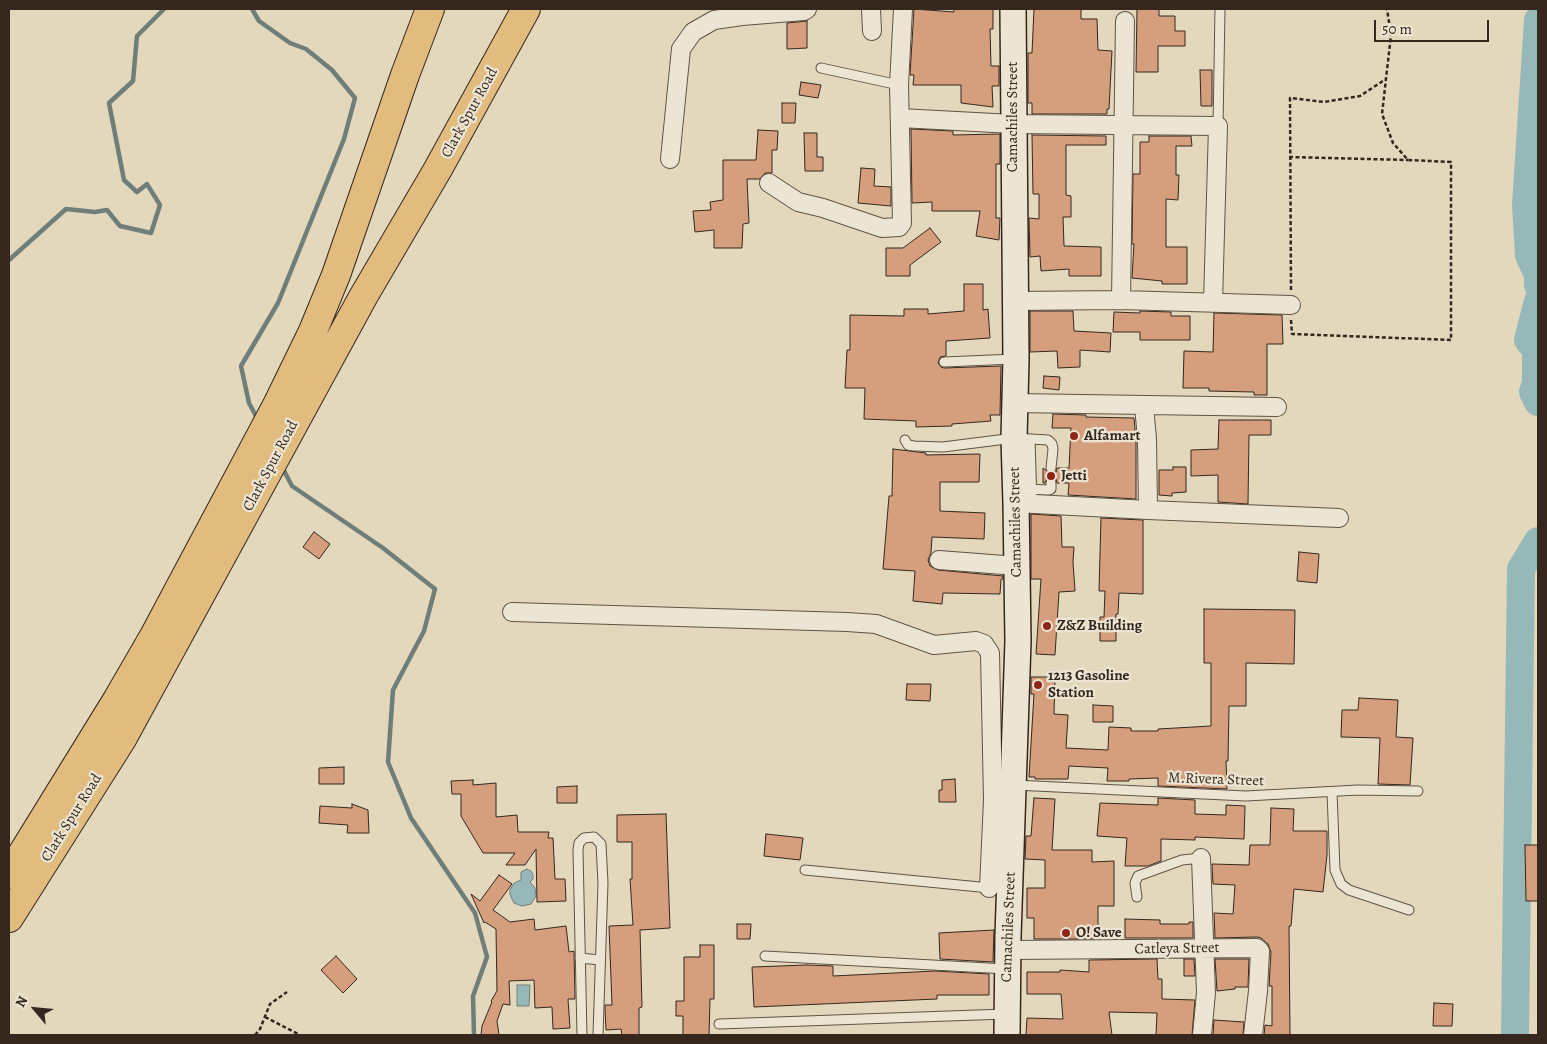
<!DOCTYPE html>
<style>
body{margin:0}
#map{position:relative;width:1547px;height:1044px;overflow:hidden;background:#e3d7bc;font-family:Alegreya,serif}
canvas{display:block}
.frame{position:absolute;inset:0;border:10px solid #35271e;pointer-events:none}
.north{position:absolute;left:10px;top:984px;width:50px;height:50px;-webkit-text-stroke:4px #ede5d3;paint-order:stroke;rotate:298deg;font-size:14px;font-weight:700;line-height:20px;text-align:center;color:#35271e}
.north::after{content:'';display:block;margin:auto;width:18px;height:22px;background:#35271e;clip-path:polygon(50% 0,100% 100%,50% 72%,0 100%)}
.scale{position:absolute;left:1374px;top:20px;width:115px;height:22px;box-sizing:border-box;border:2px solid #35271e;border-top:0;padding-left:6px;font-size:15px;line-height:18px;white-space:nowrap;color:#35271e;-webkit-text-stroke:4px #ede5d3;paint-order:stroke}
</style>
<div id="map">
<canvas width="1547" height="1044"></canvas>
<div class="frame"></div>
<div class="north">N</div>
<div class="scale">50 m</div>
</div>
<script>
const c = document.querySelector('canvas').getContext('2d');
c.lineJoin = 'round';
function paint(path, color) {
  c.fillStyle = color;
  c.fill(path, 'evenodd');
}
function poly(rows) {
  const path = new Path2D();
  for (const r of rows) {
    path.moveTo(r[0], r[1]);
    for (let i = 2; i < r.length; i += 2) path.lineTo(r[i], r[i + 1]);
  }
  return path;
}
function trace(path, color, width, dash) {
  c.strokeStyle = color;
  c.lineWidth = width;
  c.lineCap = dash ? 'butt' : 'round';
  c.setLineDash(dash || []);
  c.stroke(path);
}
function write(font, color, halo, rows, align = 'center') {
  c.font = font + ' Alegreya,serif';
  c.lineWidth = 4.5;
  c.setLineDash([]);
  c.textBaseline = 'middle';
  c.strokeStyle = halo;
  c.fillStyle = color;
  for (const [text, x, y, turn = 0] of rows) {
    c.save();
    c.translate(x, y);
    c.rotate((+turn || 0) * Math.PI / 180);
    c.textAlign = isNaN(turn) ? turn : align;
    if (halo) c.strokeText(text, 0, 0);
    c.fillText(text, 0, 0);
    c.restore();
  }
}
const water = poly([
 [527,869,531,871,533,875,533,879,530,882,535,888,536,896,531,904,522,906,514,903,510,895,510,890,514,883,521,880,521,872,527,869],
 [517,985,530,985,529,1006,517,1006,517,985]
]);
paint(water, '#97b8b8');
trace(water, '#707e7a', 1);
trace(poly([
 [252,9,259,21,290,43,306,49,332,70,355,98,344,139,278,303,241,366,249,403,258,420],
 [9,260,66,209,95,212,107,210,120,226,151,233,160,205,147,184,137,192,124,180,109,103,133,81,137,36,164,9],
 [281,465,292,486,383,548,435,589,424,631,393,690,388,762,411,818,475,913,487,957,473,996,474,1035]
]), '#707e7a', 4.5);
trace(poly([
 [1538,20,1526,205,1529,255,1538,275,1538,285],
 [1538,301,1528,340,1536,350,1536,383,1533,392,1538,402],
 [1515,1035,1521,569,1538,541]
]), '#97b8b8', 28);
const building = poly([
 [914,9,954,12,954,9,993,9,993,29,990,29,991,66,999,66,999,86,992,86,993,107,961,103,961,85,913,85,914,75,910,75,914,9],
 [1034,9,1081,9,1081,19,1097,19,1098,50,1112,51,1109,109,1107,109,1107,114,1032,114,1032,103,1028,103,1028,53,1032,53,1034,9],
 [1137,9,1159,9,1159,16,1175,16,1175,31,1185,31,1185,46,1158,46,1158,72,1136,72,1137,9],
 [807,21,807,48,787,49,787,23,807,21],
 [1200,70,1212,70,1212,106,1201,106,1200,70],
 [801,82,821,85,818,98,799,95,801,82],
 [782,103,796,103,795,123,782,123,782,103],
 [911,129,953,131,953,135,1000,134,1000,164,996,164,996,218,1000,218,999,240,976,236,980,211,932,211,932,202,912,203,911,129],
 [758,130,778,131,777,150,772,150,772,173,765,173,760,179,747,179,749,223,743,224,742,248,714,248,714,230,695,232,693,211,711,210,710,202,723,200,723,160,756,160,758,130],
 [804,133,817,133,817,157,823,157,823,171,805,171,804,133],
 [1032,135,1106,136,1106,145,1066,145,1066,195,1071,196,1071,217,1063,217,1064,246,1101,247,1101,276,1069,276,1069,269,1041,271,1040,256,1030,257,1029,218,1039,219,1039,194,1033,194,1032,135],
 [1149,136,1191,136,1192,146,1176,146,1176,175,1179,175,1178,200,1166,199,1166,247,1187,247,1187,284,1162,284,1162,281,1132,278,1134,244,1132,244,1133,174,1140,174,1140,142,1149,142,1149,136],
 [861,168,875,169,874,186,891,187,891,206,858,203,861,168],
 [930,228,941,242,910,265,910,276,886,276,886,248,903,248,930,228],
 [964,284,983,284,983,310,988,309,990,338,946,341,946,356,940,357,938,363,941,367,944,368,1001,366,1000,415,990,415,991,421,952,424,952,426,916,427,916,421,864,419,865,388,845,388,847,350,850,350,850,315,904,316,904,309,928,309,928,314,964,311,964,284],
 [1030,311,1073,311,1074,331,1111,333,1110,352,1080,350,1080,367,1058,368,1057,351,1030,352,1030,311],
 [1140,311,1171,312,1171,316,1190,316,1190,340,1140,340,1140,332,1113,332,1114,312,1140,313,1140,311],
 [1214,313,1282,315,1283,344,1267,344,1267,395,1254,395,1254,392,1209,391,1209,388,1183,388,1184,351,1213,352,1214,313],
 [1044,376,1060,377,1059,390,1043,388,1044,376],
 [1053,414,1086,415,1086,417,1134,418,1136,440,1136,499,1068,495,1069,483,1057,483,1056,479,1051,477,1047,478,1045,483,1043,483,1043,468,1051,474,1056,472,1057,468,1069,468,1071,428,1052,428,1053,414],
 [1219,420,1271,420,1271,435,1249,435,1248,504,1218,502,1218,475,1191,476,1191,450,1218,449,1219,420],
 [893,449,926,453,926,455,980,454,979,482,940,482,940,511,985,513,984,539,932,537,931,553,928,560,930,566,938,570,1003,576,1003,579,1001,579,1000,594,943,593,942,604,913,601,915,571,883,569,889,496,892,496,893,449],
 [1173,467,1186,467,1186,492,1172,493,1172,496,1159,495,1159,470,1173,470,1173,467],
 [1031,514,1061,516,1062,547,1074,547,1073,562,1075,591,1059,592,1055,655,1036,654,1041,579,1031,579,1031,514],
 [1101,518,1143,520,1143,594,1119,593,1118,614,1116,614,1116,641,1100,641,1100,617,1104,617,1105,591,1099,591,1101,518],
 [314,532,330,544,319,559,303,547,314,532],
 [1299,552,1319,554,1317,583,1297,581,1299,552],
 [1204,609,1295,610,1294,664,1246,663,1246,706,1229,706,1228,761,1226,761,1227,789,1158,786,1158,778,1129,779,1129,781,1107,781,1108,768,1069,766,1068,779,1035,779,1035,777,1029,777,1034,694,1031,694,1031,677,1055,677,1054,714,1068,715,1066,748,1108,750,1109,727,1131,728,1131,731,1158,731,1158,729,1211,726,1211,663,1204,663,1204,609],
 [907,684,931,684,930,701,906,700,907,684],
 [1359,698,1398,700,1396,737,1413,738,1410,785,1378,784,1380,738,1341,737,1342,710,1358,710,1359,698],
 [1093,705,1113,706,1113,722,1093,722,1093,705],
 [344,767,344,784,319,784,319,768,344,767],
 [955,779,956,802,939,802,939,790,942,790,942,780,955,779],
 [473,780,473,785,496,783,496,817,517,815,518,832,549,832,548,838,553,838,555,879,565,879,566,901,537,902,536,849,525,865,506,865,515,853,483,853,461,816,461,794,452,794,451,781,473,780],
 [577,786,577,803,557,803,557,787,577,786],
 [1034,798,1055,799,1052,850,1092,850,1092,862,1114,861,1114,906,1098,906,1098,939,1034,939,1034,918,1027,918,1027,888,1045,888,1045,860,1025,859,1026,836,1031,836,1034,798],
 [1158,798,1195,800,1195,814,1226,815,1226,805,1245,806,1244,839,1195,837,1195,840,1161,839,1161,861,1148,866,1125,866,1127,838,1097,836,1100,803,1158,805,1158,798],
 [352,804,368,810,369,833,347,833,348,825,319,823,320,806,352,808,352,804],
 [1271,808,1294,809,1293,831,1327,831,1327,855,1323,892,1294,889,1291,926,1289,926,1290,1035,1264,1035,1265,1025,1272,1026,1272,986,1269,986,1271,952,1268,944,1261,938,1257,937,1215,938,1214,913,1233,914,1235,885,1213,884,1212,864,1249,865,1250,845,1270,845,1271,808],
 [666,814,670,928,640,930,642,1007,639,1008,639,1035,622,1035,621,1029,606,1030,605,1009,605,1005,612,1005,609,926,633,925,630,879,632,879,632,842,617,842,617,815,666,814],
 [766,834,803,838,800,860,764,856,766,834],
 [1525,845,1538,845,1538,901,1526,901,1525,845],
 [499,875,512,884,493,910,510,922,534,919,535,930,566,926,569,952,574,951,575,999,568,999,570,1028,553,1029,552,1007,535,1008,534,980,509,981,510,1005,503,1004,497,1021,499,1035,481,1035,482,1026,492,1002,491,1001,497,991,496,929,485,922,484,923,471,894,480,901,499,875],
 [1125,919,1160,920,1160,924,1189,924,1189,922,1193,922,1193,938,1125,938,1125,919],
 [737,924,751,924,750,939,737,939,737,924],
 [994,930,993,962,940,959,939,933,994,930],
 [700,945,714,945,714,999,710,999,709,1035,683,1035,683,1016,676,1016,676,1001,684,1001,684,957,700,957,700,945],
 [336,956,357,979,343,993,321,970,336,956],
 [1157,959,1158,979,1162,979,1162,999,1195,1000,1192,1035,1156,1035,1157,1013,1109,1012,1112,1035,1026,1035,1027,1018,1063,1019,1061,994,1027,994,1027,972,1060,972,1060,970,1089,972,1089,960,1157,959],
 [1184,959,1194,959,1195,976,1184,976,1184,959],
 [1215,959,1249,959,1248,987,1235,987,1235,989,1217,991,1215,959],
 [807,965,833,966,833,976,935,971,989,974,989,995,937,995,937,999,754,1007,752,967,807,965],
 [1434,1003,1453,1004,1452,1026,1433,1026,1434,1003],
 [1214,1020,1244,1022,1243,1035,1213,1035,1214,1020]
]);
paint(building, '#d59e7d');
trace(building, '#35271e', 1);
const lane = poly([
 [821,68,899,85],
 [1218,126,1220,9],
 [944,362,1014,359],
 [1030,439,1032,504],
 [905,440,908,445,914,446,943,447,1014,438,1048,440,1052,444,1053,449,1051,468],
 [1026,489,1049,490,1051,489,1051,483],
 [1014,785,1246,796,1358,790,1418,791],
 [1332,792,1335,870,1341,884,1349,890,1409,910],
 [805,870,990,888],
 [1137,897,1135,883,1138,876,1182,860,1201,858],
 [765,956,1007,969],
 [580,958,600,960],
 [719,1024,1006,1014],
 [582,1035,578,850,579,843,584,838,594,837,601,844,603,883,598,1035]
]);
const street = poly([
 [871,9,872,31],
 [900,118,1013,124,1218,126,1213,303],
 [670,159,681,49,693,32,714,20,742,16,804,11,807,9],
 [769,183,798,202,823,208,882,228,899,227,902,223,899,85,903,9],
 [1121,300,1125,21],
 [1015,301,1121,300,1291,305],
 [1015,403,1277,407],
 [1144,406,1147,439,1148,510],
 [1016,503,1148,510,1339,518],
 [939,560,1017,566],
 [512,612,847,622,876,624,934,645,976,641,984,644,990,653,993,800,989,888],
 [1201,858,1206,993,1202,1035],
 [1008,950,1257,948,1260,951,1258,991,1253,1035]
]);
const secondary = poly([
 [1007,1035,1008,936,1018,641,1016,503,1014,438,1016,359,1013,9]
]);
const highway = poly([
 [9,875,117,700,154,636,277,405,313,331,336,275,405,75,430,9],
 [9,918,122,739,363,297,438,169,526,9]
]);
trace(lane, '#605346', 11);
trace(street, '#605346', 20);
trace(secondary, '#35271e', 28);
trace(highway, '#35271e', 30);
trace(poly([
 [1289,157,1408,160],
 [1291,290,1290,98,1324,102,1360,96,1386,79],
 [1291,320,1292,334,1451,340,1451,162,1408,160,1393,143,1382,114,1391,35,1387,9],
 [265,1017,300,1035],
 [255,1035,260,1029,270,1004,287,992]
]), '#35271e', 2.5, [4, 2.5]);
trace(lane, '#ede5d3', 9);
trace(street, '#ede5d3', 18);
trace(secondary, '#ede5d3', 25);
trace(highway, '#e2bc7e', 28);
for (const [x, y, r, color] of [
 [1074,436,5,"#8f2418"],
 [1051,476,5,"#8f2418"],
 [1047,626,5,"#8f2418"],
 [1038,685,5,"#8f2418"],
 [1066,933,5,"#8f2418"]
]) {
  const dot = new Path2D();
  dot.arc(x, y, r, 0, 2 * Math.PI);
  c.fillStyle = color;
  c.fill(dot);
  trace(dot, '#ede5d3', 2);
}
write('15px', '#35271e', '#ede5d3', [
 ["Clark Spur Road",470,113,-61],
 ["Camachiles Street",1013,117,-90],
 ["Clark Spur Road",271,466,-62],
 ["Camachiles Street",1016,522,-91],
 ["M.Rivera Street",1216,780,2],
 ["Clark Spur Road",72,818,-58],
 ["Camachiles Street",1009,927,-88],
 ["Catleya Street",1177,949,-1]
]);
write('bold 15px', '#35271e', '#ede5d3', [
 ["Alfamart",1084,436],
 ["Jetti",1061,476],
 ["Z&Z Building",1057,626],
 ["1213 Gasoline",1048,676],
 ["Station",1048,693],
 ["O! Save",1076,933]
], 'left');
</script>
